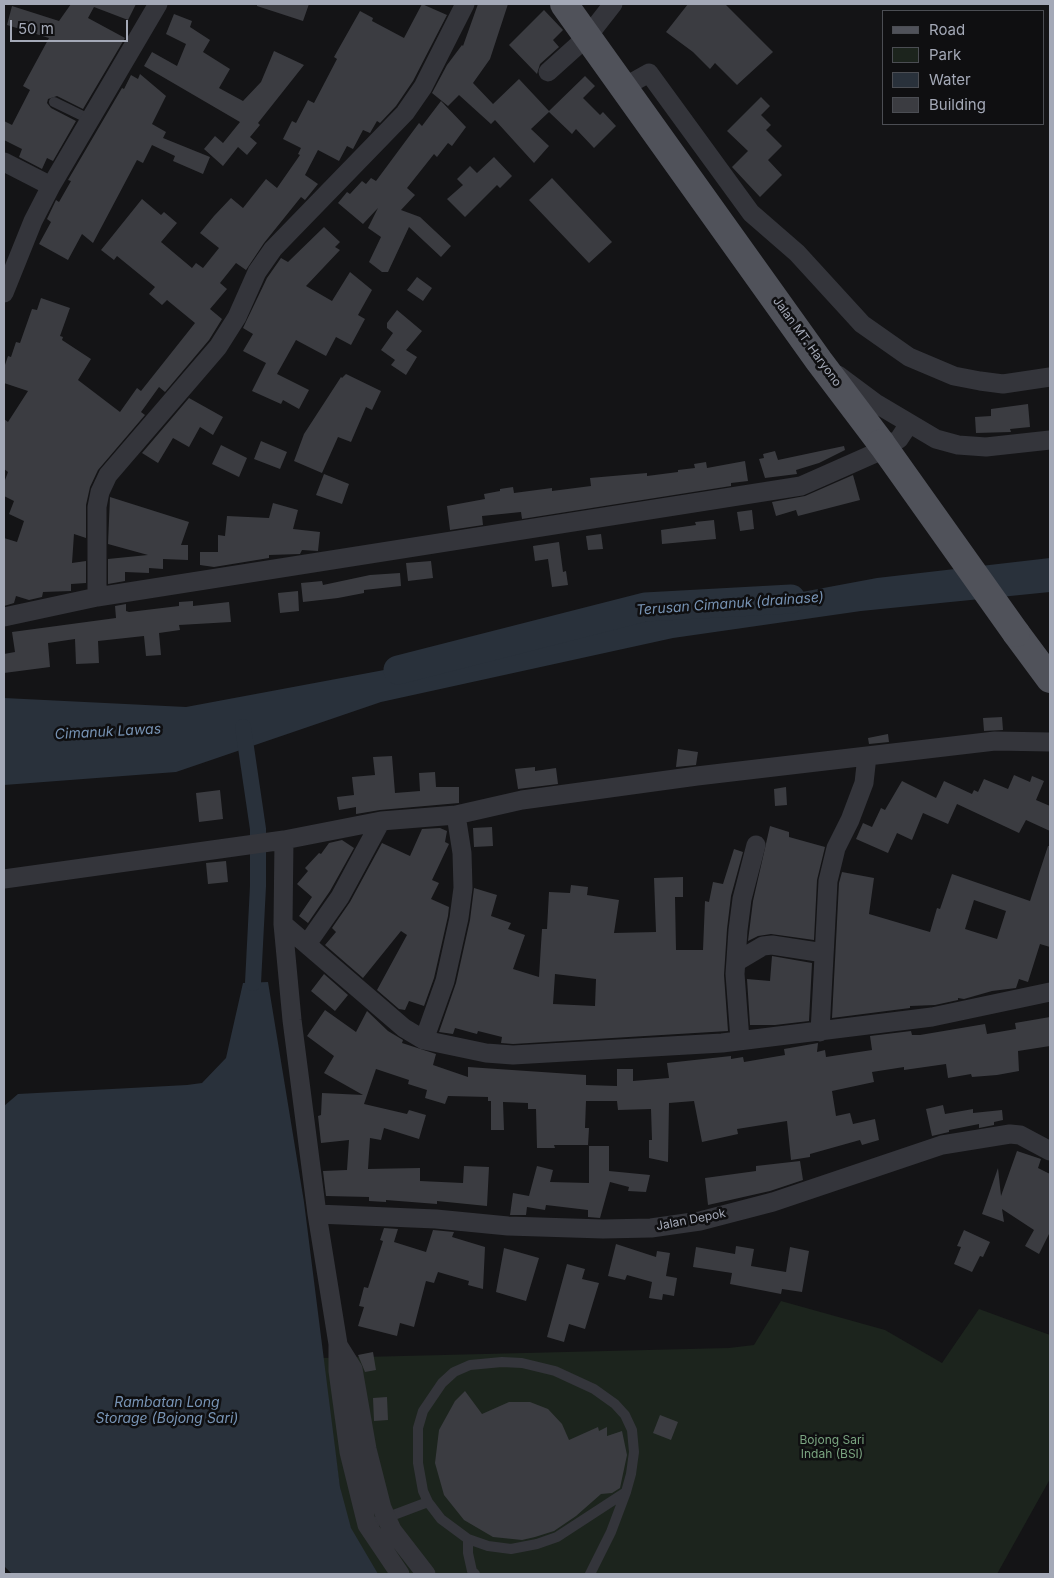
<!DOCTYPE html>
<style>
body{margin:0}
#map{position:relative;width:1054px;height:1578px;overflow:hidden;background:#141416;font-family:Inter,sans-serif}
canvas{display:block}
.frame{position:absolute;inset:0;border:5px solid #a4a9b7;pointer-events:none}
.legend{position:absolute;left:882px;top:10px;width:162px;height:115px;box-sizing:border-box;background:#0f0f11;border:1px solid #4b4d53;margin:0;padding:6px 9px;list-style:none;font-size:15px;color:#a4a9b7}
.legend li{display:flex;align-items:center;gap:10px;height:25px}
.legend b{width:25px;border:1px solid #4b4d53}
.scale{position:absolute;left:10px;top:20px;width:118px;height:22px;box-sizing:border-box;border:2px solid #a4a9b7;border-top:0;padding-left:6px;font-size:15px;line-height:18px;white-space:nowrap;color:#a4a9b7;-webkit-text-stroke:4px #0f0f11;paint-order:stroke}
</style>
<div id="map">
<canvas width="1054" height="1578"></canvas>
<div class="frame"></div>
<ul class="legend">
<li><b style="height:6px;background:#50525a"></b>Road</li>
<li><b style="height:14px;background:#1c241d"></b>Park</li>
<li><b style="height:14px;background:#29313b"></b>Water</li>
<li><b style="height:14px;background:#3b3c41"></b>Building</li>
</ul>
<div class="scale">50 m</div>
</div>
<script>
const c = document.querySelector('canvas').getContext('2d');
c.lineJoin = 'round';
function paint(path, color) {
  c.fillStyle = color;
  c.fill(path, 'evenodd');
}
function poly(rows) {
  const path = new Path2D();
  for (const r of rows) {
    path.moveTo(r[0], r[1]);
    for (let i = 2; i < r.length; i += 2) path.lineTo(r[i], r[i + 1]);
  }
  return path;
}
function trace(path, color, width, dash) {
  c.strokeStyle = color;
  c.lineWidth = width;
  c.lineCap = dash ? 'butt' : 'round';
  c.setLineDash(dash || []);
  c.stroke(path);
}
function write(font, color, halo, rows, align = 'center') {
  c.font = font + ' Inter,sans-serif';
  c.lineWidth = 5;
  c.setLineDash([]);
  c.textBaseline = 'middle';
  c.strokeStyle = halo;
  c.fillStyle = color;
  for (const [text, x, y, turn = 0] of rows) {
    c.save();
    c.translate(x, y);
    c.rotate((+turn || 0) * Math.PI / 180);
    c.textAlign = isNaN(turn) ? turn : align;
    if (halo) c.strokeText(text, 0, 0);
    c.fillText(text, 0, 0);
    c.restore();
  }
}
paint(poly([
 [781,1301,885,1330,942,1363,979,1309,1050,1335,1050,1479,997,1574,374,1574,355,1540,343,1508,321,1358,729,1348,754,1345]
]), '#1c241d');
paint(poly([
 [1050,558,1050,592,861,611,673,638,381,702,176,772,4,785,4,698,186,707,877,578],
 [268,982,304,1202,340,1487,351,1528,378,1574,12,1574,4,1566,4,1106,18,1094,187,1085,202,1083,226,1058,243,983]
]), '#29313b');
trace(poly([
 [243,727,258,829,258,886,253,983]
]), '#29313b', 16);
trace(poly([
 [398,670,645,607,791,599]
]), '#29313b', 29);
paint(poly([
 [71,4,136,4,128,20,94,7,88,18,125,38,83,109,57,96,48,99,47,103,51,108,76,121,53,161,47,158,42,169,19,157,22,149,4,140,4,121,12,125,30,90,23,86,49,38,7,25,12,6,59,21],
 [257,4,309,4,303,21,257,6],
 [422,4,447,15,413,81,396,106,380,123,377,121,370,133,363,130,353,149,347,146,339,161,318,150,305,175,318,184,305,200,301,197,264,243,246,270,236,263,220,283,227,289,210,309,222,319,209,340,165,392,159,387,141,412,145,415,98,470,90,487,86,505,86,538,74,534,72,563,86,561,86,583,71,584,71,591,43,592,42,597,29,600,16,596,14,603,4,606,4,538,17,542,24,521,9,514,14,501,4,496,4,483,8,472,4,469,4,419,8,422,28,391,4,383,4,368,8,356,11,357,16,342,20,343,32,309,37,310,41,298,70,308,60,336,63,337,62,340,91,359,78,380,120,412,137,388,141,391,195,323,167,300,162,305,149,294,155,287,117,256,114,260,101,250,142,199,161,215,164,212,177,223,161,242,192,268,196,263,203,268,219,248,200,233,214,216,231,198,243,208,266,179,277,188,300,155,298,154,301,148,283,139,292,121,296,123,308,100,314,103,337,59,334,57,360,11,373,18,372,21,404,38],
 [478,4,508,4,490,59,473,83,493,104,519,79,549,111,585,76,595,86,583,98,600,115,603,112,616,126,594,148,576,129,572,134,549,112,531,129,549,146,534,163,495,120,491,124,459,95,448,106,432,93,447,65,462,45,463,46],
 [688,4,725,4,773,52,737,85,715,63,710,69,693,52,666,32],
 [544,10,563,30,553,40,559,47,540,64,537,74,509,45],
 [174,14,192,21,190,27,210,40,203,52,230,69,219,88,243,101,261,82,274,51,304,65,258,123,260,125,250,137,257,143,247,155,238,147,223,166,204,149,215,136,223,143,240,122,144,66,152,52,177,66,186,44,166,34],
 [140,74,166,96,152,124,166,132,163,138,210,157,203,174,173,161,175,156,152,145,143,163,137,160,93,243,82,234,68,260,39,244,51,222,47,219,56,200,59,202,71,181,68,180,122,88,124,89,131,75,138,79],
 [761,97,770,106,761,115,771,125,766,130,782,146,768,160,782,175,760,197,732,167,748,151,727,131],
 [441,101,466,127,452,146,448,143,437,157,434,154,407,188,415,195,401,210,420,217,451,246,441,257,409,227,388,272,382,272,369,262,381,237,368,228,378,208,363,224,338,203,347,192,350,194,362,181,366,184,371,178,376,181,419,123,422,126],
 [494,157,512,176,500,188,497,185,465,217,447,199,463,185,457,179,470,166,477,173],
 [552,178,612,242,589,263,529,200],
 [324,227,340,242,335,247,340,250,306,286,332,301,350,272,372,290,358,315,365,319,351,345,336,337,326,356,296,340,277,374,309,390,299,409,283,400,281,404,252,391,266,363,243,351,253,334,243,328,267,278,281,258,288,262],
 [417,277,432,288,423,301,407,290],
 [397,310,422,331,406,350,417,357,406,375,391,365,395,360,381,350,393,333,387,328,387,323],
 [346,374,381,391,372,410,366,407,351,442,338,437,322,473,294,461,304,434,341,377,342,378],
 [189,398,223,417,213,435,200,427,189,447,173,438,158,463,142,453],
 [1028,404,1030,427,1010,429,1011,432,976,433,975,417,991,416,991,409],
 [261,441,287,452,280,469,254,459],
 [221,445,247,458,239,477,212,464],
 [844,446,845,450,819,463,796,470,797,474,765,478,759,459,764,458,763,454,775,451,778,460],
 [745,461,748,481,731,483,731,486,522,519,521,512,482,516,483,525,450,530,447,506,485,499,484,494,500,491,500,489,513,487,514,493,552,488,552,491,591,486,590,478,647,473,647,476,678,472,678,470,695,468,694,464,706,462,707,468],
 [324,474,349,484,342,504,316,495],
 [853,475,860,500,798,516,796,510,776,516,772,502,805,496],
 [110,497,189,522,181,545,188,545,188,560,163,559,163,569,149,568,149,573,125,572,125,581,108,584,108,559,148,555,108,544],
 [273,503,298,510,293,529,320,532,318,551,302,550,300,554,269,555,269,558,214,567,200,565,200,552,218,552,218,535,225,536,227,516,269,518],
 [752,510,754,529,740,531,737,512],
 [714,520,716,539,662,544,661,530,696,525,695,522],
 [601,534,603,549,588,550,586,536],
 [559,542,563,572,566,571,568,585,552,587,548,559,535,561,533,546],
 [431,561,433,578,408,581,406,563],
 [400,573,401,586,364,590,364,593,338,598,303,602,301,583,322,581,323,585,370,575],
 [298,591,299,611,280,613,278,593],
 [193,601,193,606,229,602,231,622,179,625,180,630,159,633,161,655,146,656,144,636,98,641,99,663,76,664,75,639,48,643,50,667,4,673,4,654,15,652,12,632,116,618,115,606,126,604,126,611,129,612,179,606,179,602],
 [1002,717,1003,730,984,731,983,718],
 [888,734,889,742,869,744,868,738],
 [678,749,698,752,696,765,676,767],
 [392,756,395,793,420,791,419,773,435,772,436,787,459,787,459,803,380,810,356,814,356,807,339,810,337,797,354,795,352,777,375,775,373,757],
 [535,767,535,771,556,768,558,784,518,789,515,769],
 [1014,775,1030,782,1032,776,1044,781,1036,800,1050,806,1050,831,1026,820,1019,833,957,804,948,824,923,813,912,840,897,833,888,853,856,839,863,823,872,827,881,808,885,810,902,781,936,798,944,781,972,794,974,790,978,792,984,779,1008,789],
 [786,787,787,805,775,806,774,789],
 [220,790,223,819,199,822,196,793],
 [770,826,789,832,789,837,825,847,817,880,814,940,771,934,758,936,748,941,753,901],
 [492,827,493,846,474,847,473,828],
 [440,828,447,831,445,842,449,844,432,880,439,883,431,899,449,907,448,916,434,978,424,1006,409,1001,405,1010,399,1009,377,990,407,935,401,931,363,978,325,945,336,932,332,928,350,902,382,843,410,856,422,829],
 [342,840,354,848,330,891,308,923,299,916,312,897,297,884,308,871,305,868,319,853,321,854,329,843],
 [1048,846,1050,846,1050,947,1040,944,1028,982,1019,979,1016,988,992,991,964,999,958,998,958,1000,935,1005,910,1006,910,1008,832,1018,839,883,842,872,874,878,869,914,930,932,937,908,940,909,952,874,1030,901],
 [974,900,1006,911,997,939,965,929],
 [734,849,743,852,731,896,727,929,724,975,728,1031,513,1044,501,1043,502,1037,478,1031,477,1034,455,1028,453,1034,439,1032,456,983,470,920,474,888,497,895,491,916,511,923,508,929,525,935,513,969,539,977,542,929,547,929,549,892,570,893,571,885,588,887,587,895,619,900,614,933,656,932,654,878,683,877,683,897,675,897,676,950,703,950,705,901,709,902,713,882,723,884],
 [555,974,596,979,595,1006,553,1004],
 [226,861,228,882,208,884,206,863],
 [772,956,812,963,809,1021,775,1025,750,1025,747,979,770,981],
 [324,974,348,995,335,1011,311,991],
 [325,1010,356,1032,367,1011,388,1031,403,1040,402,1043,436,1054,433,1065,468,1077,468,1067,586,1075,586,1085,617,1086,617,1069,633,1069,633,1081,669,1078,667,1063,731,1056,731,1059,743,1057,744,1062,785,1055,784,1049,818,1043,817,1052,825,1050,826,1057,872,1050,870,1036,911,1031,912,1035,920,1035,985,1024,987,1034,1016,1029,1015,1023,1050,1017,1050,1046,1018,1051,1019,1071,997,1075,972,1077,971,1074,948,1078,946,1064,904,1070,904,1067,872,1072,874,1082,832,1091,836,1116,850,1113,853,1124,875,1119,879,1140,862,1145,860,1140,810,1154,810,1157,791,1160,787,1121,737,1129,738,1134,702,1142,694,1101,669,1103,668,1162,649,1158,649,1140,652,1140,651,1109,618,1110,617,1101,586,1101,585,1128,589,1128,588,1145,554,1145,555,1148,537,1148,536,1109,528,1109,528,1103,503,1102,504,1130,491,1130,491,1101,488,1101,488,1097,448,1096,445,1104,425,1098,427,1090,408,1084,409,1080,376,1069,364,1104,407,1114,409,1110,426,1115,419,1139,384,1128,381,1140,370,1138,368,1169,420,1168,420,1181,463,1183,464,1166,489,1167,487,1206,437,1201,437,1204,386,1200,386,1202,369,1201,369,1197,326,1196,323,1171,347,1170,349,1140,321,1143,318,1116,321,1115,322,1093,363,1095,324,1073,334,1056,307,1036],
 [943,1105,945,1114,973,1109,973,1113,1002,1110,1003,1120,994,1122,994,1125,979,1128,979,1124,949,1130,949,1132,932,1136,926,1109],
 [589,1146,609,1146,609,1171,650,1175,646,1192,628,1191,629,1187,610,1182,600,1218,588,1217,588,1210,546,1205,545,1210,527,1207,526,1215,510,1215,513,1193,529,1196,537,1166,553,1170,550,1182,589,1183],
 [1017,1151,1041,1159,1038,1168,1050,1174,1050,1232,1039,1254,1025,1246,1034,1230,1002,1209,1004,1222,982,1214,998,1168,1001,1196],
 [800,1161,803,1180,770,1191,708,1205,705,1178,756,1171,756,1166],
 [384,1228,398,1229,394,1242,426,1252,433,1230,454,1232,452,1237,485,1247,483,1289,468,1285,469,1281,438,1272,434,1283,426,1281,414,1327,400,1323,397,1336,358,1326,364,1307,359,1306,364,1287,368,1288,383,1241,380,1240],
 [964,1230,990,1242,983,1257,980,1256,972,1272,954,1264,961,1247,957,1246],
 [616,1244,656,1257,657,1251,670,1253,666,1276,677,1278,674,1296,663,1294,662,1300,649,1298,652,1282,627,1275,625,1280,608,1276],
 [736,1246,754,1249,751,1266,786,1272,790,1247,809,1251,802,1292,782,1289,781,1294,730,1284,732,1273,693,1267,696,1247,735,1254],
 [504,1248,539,1258,526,1301,496,1292],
 [567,1264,585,1269,582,1279,599,1283,585,1329,569,1324,564,1342,547,1337],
 [373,1352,376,1370,365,1372,358,1355],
 [465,1391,482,1414,509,1402,530,1402,548,1409,562,1424,569,1440,598,1427,599,1431,607,1427,607,1436,622,1431,627,1455,620,1488,612,1493,601,1494,576,1516,554,1531,535,1537,522,1540,493,1537,464,1520,444,1495,435,1463,439,1430,455,1401],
 [387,1397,388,1420,374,1421,373,1398],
 [660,1415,678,1422,671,1440,653,1433]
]), '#3b3c41');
trace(poly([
 [54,102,91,120],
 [502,1362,522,1363,555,1371,594,1389,615,1404,625,1415,632,1430,634,1452,631,1474,626,1492,557,1537,537,1544,511,1549,488,1546,468,1539,441,1519,428,1502,423,1491,418,1463,418,1428,423,1411,442,1383,454,1372,470,1365,502,1362],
 [367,1525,428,1502],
 [468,1539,468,1553,472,1571,475,1574],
 [590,1574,611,1532,626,1492]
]), '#34353b', 10);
trace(poly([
 [548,72,588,36,613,4],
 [624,87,649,73,751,213,797,253,862,324,909,357,954,376,980,381,1003,384,1050,377],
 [4,162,51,186],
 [4,293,33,221,51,186,158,4],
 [838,375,877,404,936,439,958,445,986,447,1050,440],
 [97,597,801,486,880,451,899,439,909,424],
 [4,617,97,597,97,507,100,492,108,475,218,347,237,317,257,272,273,249,405,113,423,87,465,4],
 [284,840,381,821,456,815,522,800,697,776,995,741,1050,742],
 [4,879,284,840,283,924,292,1020,317,1214,338,1344,338,1371,349,1452,367,1525,400,1574],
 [283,924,404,1028,424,1040,486,1053,513,1055,722,1043,932,1017,1050,992],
 [307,944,340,897,381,821],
 [736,962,763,946,772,945,824,953],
 [820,1032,828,881,836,848,850,820,864,783,867,756],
 [424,1040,445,981,459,918,463,888,462,853,456,815],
 [740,1040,735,974,738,930,742,899,756,845],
 [317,1214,436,1219,508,1226,603,1229,651,1228,700,1221,773,1202,942,1145,1010,1134,1020,1135,1050,1151],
 [338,1345,353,1369,367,1449,382,1508,392,1530,426,1574]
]), '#34353b', 19);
trace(poly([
 [564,4,819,361,881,443],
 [1016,633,1050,679]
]), '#50525a', 28);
trace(poly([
 [881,443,1016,633]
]), '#50525a', 28);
write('12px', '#a4a9b7', '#0f0f11', [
 ["Jalan MT. Haryono",807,342,54],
 ["Jalan Depok",691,1220,-11]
]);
write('12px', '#7aa480', '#0f0f11', [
 ["Bojong Sari",832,1440],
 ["Indah (BSI)",832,1454]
]);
write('italic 14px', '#7894b5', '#0f0f11', [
 ["Terusan Cimanuk (drainase)",730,604,-4],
 ["Cimanuk Lawas",108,732,-3],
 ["Rambatan Long",167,1403],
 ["Storage (Bojong Sari)",167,1419]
]);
</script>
